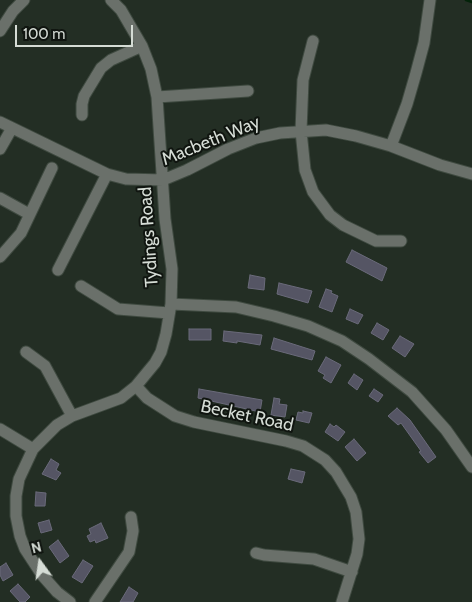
<!DOCTYPE html>
<style>
body{margin:0}
#map{position:relative;width:472px;height:602px;overflow:hidden;background:#232e24;font-family:Cabin,sans-serif}
canvas{display:block}
.north{position:absolute;left:15px;top:537px;width:50px;height:50px;-webkit-text-stroke:4px #101510;paint-order:stroke;rotate:346deg;font-size:14px;font-weight:700;line-height:20px;text-align:center;color:#d5dcd5}
.north::after{content:'';display:block;margin:auto;width:18px;height:22px;background:#d5dcd5;clip-path:polygon(50% 0,100% 100%,50% 72%,0 100%)}
.scale{position:absolute;left:15px;top:25px;width:118px;height:22px;box-sizing:border-box;border:2px solid #d5dcd5;border-top:0;padding-left:6px;font-size:15px;line-height:18px;white-space:nowrap;color:#d5dcd5;-webkit-text-stroke:4px #101510;paint-order:stroke}
</style>
<div id="map">
<canvas width="472" height="602"></canvas>
<div class="north">N</div>
<div class="scale">100 m</div>
</div>
<script>
const c = document.querySelector('canvas').getContext('2d');
c.lineJoin = 'round';
function poly(rows) {
  const path = new Path2D();
  for (const r of rows) {
    path.moveTo(r[0], r[1]);
    for (let i = 2; i < r.length; i += 2) path.lineTo(r[i], r[i + 1]);
  }
  return path;
}
function trace(path, color, width, dash) {
  c.strokeStyle = color;
  c.lineWidth = width;
  c.lineCap = dash ? 'butt' : 'round';
  c.setLineDash(dash || []);
  c.stroke(path);
}
function paint(path, color) {
  c.fillStyle = color;
  c.fill(path, 'evenodd');
}
function write(font, color, halo, rows, align = 'center') {
  c.font = font + ' Cabin,sans-serif';
  c.lineWidth = 4;
  c.setLineDash([]);
  c.textBaseline = 'middle';
  c.strokeStyle = halo;
  c.fillStyle = color;
  for (const [text, x, y, turn = 0] of rows) {
    c.save();
    c.translate(x, y);
    c.rotate((+turn || 0) * Math.PI / 180);
    c.textAlign = isNaN(turn) ? turn : align;
    if (halo) c.strokeText(text, 0, 0);
    c.fillText(text, 0, 0);
    c.restore();
  }
}
trace(poly([
 [466,0,472,2]
]), '#032309', 2.5);
const building = poly([
 [352,250,387,268,382,281,346,262,352,250],
 [250,275,265,278,264,290,248,288,250,275],
 [279,283,312,291,308,303,277,294,279,283],
 [326,289,332,291,331,293,338,296,332,312,319,307,326,289],
 [350,309,363,315,358,324,346,319,350,309],
 [377,323,389,330,383,340,371,333,377,323],
 [189,329,211,329,211,340,189,340,189,329],
 [224,331,262,335,260,345,237,341,237,343,223,341,224,331],
 [400,336,414,344,405,357,392,348,400,336],
 [274,338,315,351,312,360,271,349,274,338],
 [326,357,341,365,331,383,323,378,325,375,318,371,326,357],
 [354,374,363,380,357,390,348,383,354,374],
 [199,389,262,400,260,412,198,398,199,389],
 [374,389,383,395,378,402,369,396,374,389],
 [274,398,280,399,279,404,287,405,285,417,271,415,274,398],
 [397,408,410,420,436,457,428,463,419,452,421,451,401,423,398,425,388,416,397,408],
 [303,411,312,413,309,423,296,420,298,412,303,413,303,411],
 [330,424,334,427,336,425,345,432,338,441,325,432,330,424],
 [354,439,366,453,357,461,345,447,354,439],
 [51,459,59,464,56,470,61,473,56,480,42,474,51,459],
 [291,469,305,472,302,483,288,479,291,469],
 [36,492,46,493,45,506,35,506,36,492],
 [49,520,52,530,41,533,38,523,49,520],
 [101,523,108,538,96,543,95,540,90,542,87,536,91,534,89,529,101,523],
 [58,540,69,556,60,563,49,547,58,540],
 [83,560,93,566,82,583,72,577,83,560],
 [6,563,13,575,3,581,0,575,0,567,6,563],
 [18,584,30,597,25,602,20,602,10,591,18,584],
 [129,587,138,593,133,602,120,602,129,587]
]);
paint(building, '#555564');
trace(building, '#6a6a7a', 1);
const minor = poly([
 [0,31,13,11,24,0],
 [313,41,303,80,301,131,305,170,313,192,330,215,343,225,376,241,401,241],
 [157,97,248,91],
 [82,115,82,104,84,96,101,68,111,60,142,46],
 [0,122,107,174,126,179,163,180,187,170,228,149,256,138,280,133,326,130,356,136,391,146,440,165,472,174],
 [391,146,407,104,416,73,424,43,430,0],
 [0,149,12,128],
 [0,198,29,214],
 [0,257,21,233,52,168],
 [58,270,107,174],
 [81,286,118,309,169,313],
 [171,304,236,307,274,316,308,326,342,341,369,359,412,392,446,430,472,467],
 [26,352,45,366,72,416],
 [136,386,147,398,175,416,194,422,286,441,303,446,325,460,336,472,351,497,356,512,359,539,357,554,342,602],
 [0,429,33,449],
 [256,553,264,555,314,559,352,572],
 [70,602,57,592,42,575,25,549,20,536,16,516,16,496,19,479,33,449,57,425,72,416,121,398,136,386,155,363,161,352,166,334,171,304,172,269,165,219,157,97,151,69,142,46,121,10,111,0],
 [95,602,129,552,133,531,131,517]
]);
trace(minor, '#3f4a40', 13);
trace(minor, '#6a706a', 11);
write('18px', '#d5dcd5', '#101510', [
 ["Macbeth Way",211,141,-22],
 ["Tydings Road",149,237,-94],
 ["Becket Road",247,416,12]
]);
</script>
